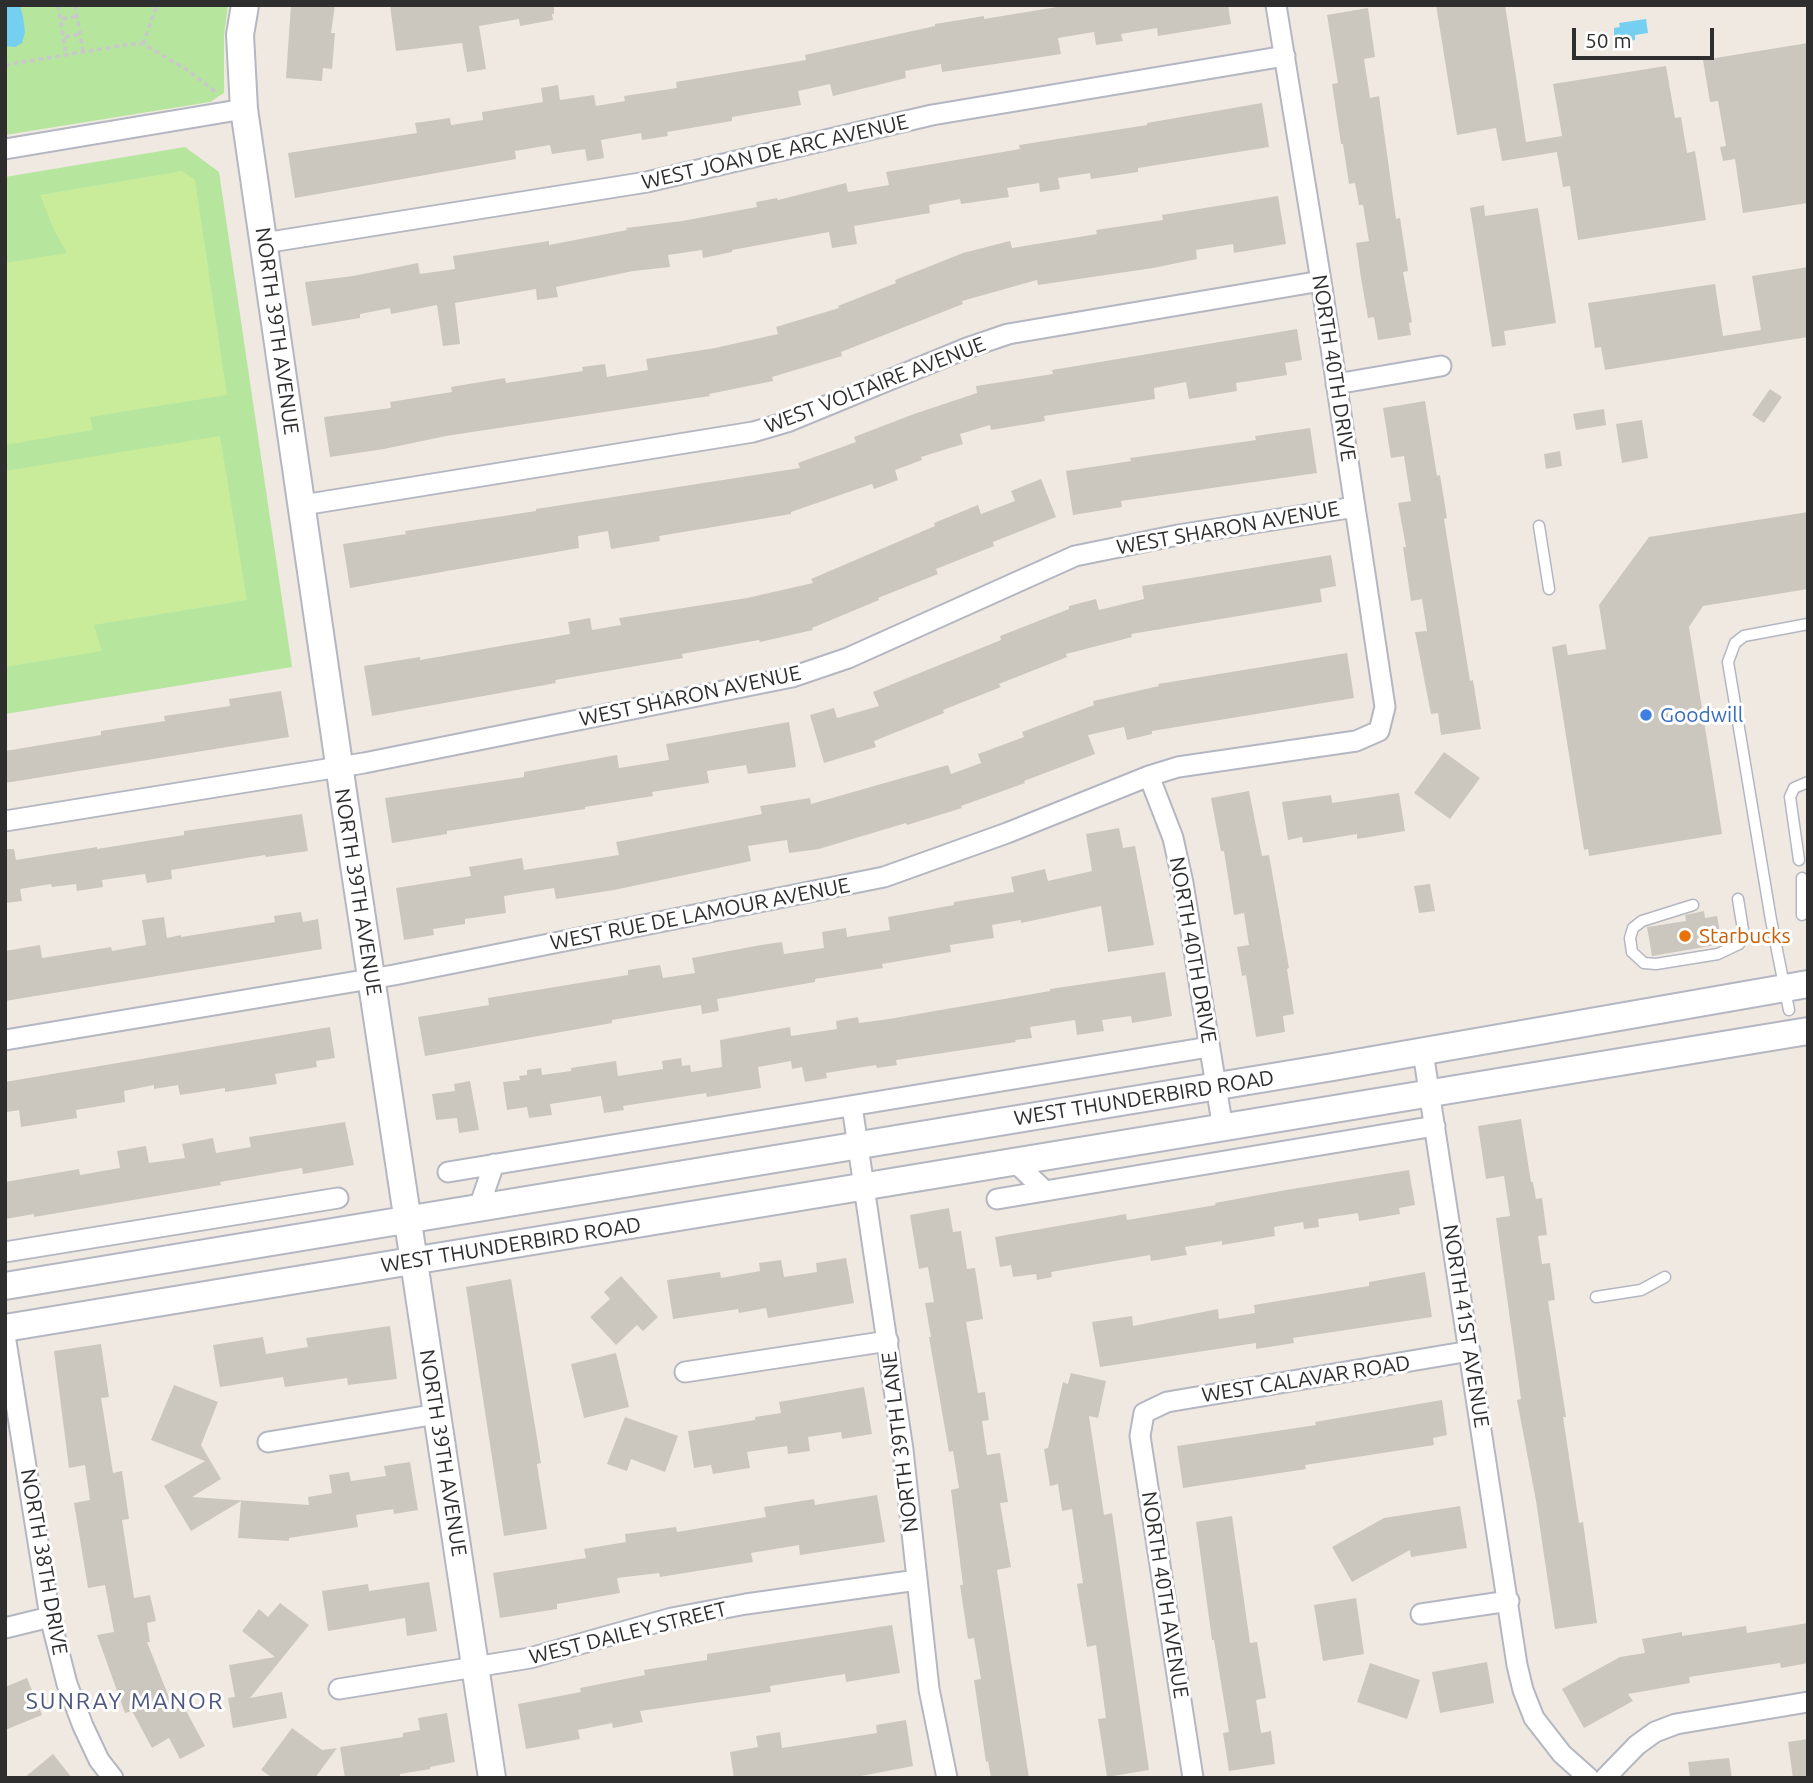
<!DOCTYPE html>
<style>
body{margin:0}
#map{position:relative;width:1813px;height:1783px;overflow:hidden;background:#efe9e1;font-family:Ubuntu,sans-serif}
canvas{display:block}
.frame{position:absolute;inset:0;border:7px solid #2e2e2e;pointer-events:none}
.scale{position:absolute;left:1572px;top:28px;width:142px;height:32px;box-sizing:border-box;border:4px solid #2e2e2e;border-top:0;padding-left:9px;font-size:21px;line-height:24px;white-space:nowrap;color:#2e2e2e;-webkit-text-stroke:5px #fff;paint-order:stroke}
</style>
<div id="map">
<canvas width="1813" height="1783"></canvas>
<div class="frame"></div>
<div class="scale">50 m</div>
</div>
<script>
const c = document.querySelector('canvas').getContext('2d');
c.lineJoin = 'round';
function paint(path, color) {
  c.fillStyle = color;
  c.fill(path, 'evenodd');
}
function poly(rows) {
  const path = new Path2D();
  for (const r of rows) {
    path.moveTo(r[0], r[1]);
    for (let i = 2; i < r.length; i += 2) path.lineTo(r[i], r[i + 1]);
  }
  return path;
}
function trace(path, color, width, dash) {
  c.strokeStyle = color;
  c.lineWidth = width;
  c.lineCap = dash ? 'butt' : 'round';
  c.setLineDash(dash || []);
  c.stroke(path);
}
function write(font, color, halo, rows, align = 'center') {
  c.font = font + ' Ubuntu,sans-serif';
  c.lineWidth = 6;
  c.setLineDash([]);
  c.textBaseline = 'middle';
  c.strokeStyle = halo;
  c.fillStyle = color;
  for (const [text, x, y, turn = 0] of rows) {
    c.save();
    c.translate(x, y);
    c.rotate((+turn || 0) * Math.PI / 180);
    c.textAlign = isNaN(turn) ? turn : align;
    if (halo) c.strokeText(text, 0, 0);
    c.fillText(text, 0, 0);
    c.restore();
  }
}
paint(poly([
 [5,5,228,5,224,36,224,93,210,102,5,135],
 [185,147,219,172,292,667,5,714,5,177]
]), '#b6e59e');
paint(poly([
 [182,171,195,180,227,395,90,417,93,430,5,445,5,263,67,253,54,230,40,195],
 [220,436,247,600,94,625,102,651,5,667,5,471]
]), '#c9ec9a');
paint(poly([
 [5,5,20,5,23,17,25,32,22,43,15,47,5,46],
 [1646,19,1648,33,1635,35,1635,40,1614,44,1614,28,1620,27,1619,23]
]), '#75cff0');
paint(poly([
 [291,5,335,5,331,33,335,33,332,69,323,68,322,81,286,78],
 [390,5,554,5,554,14,552,14,553,20,520,26,519,19,479,26,486,69,467,72,462,43,396,51],
 [1069,5,1228,5,1231,24,1158,36,1157,28,1121,34,1123,41,1096,45,1094,32,1058,38,1061,54,942,72,941,64,905,71,906,78,833,96,830,84,798,91,801,105,732,117,732,121,667,132,668,136,642,140,641,133,601,140,604,158,587,161,585,149,552,154,550,145,515,151,516,159,295,198,288,153,417,133,415,123,450,118,451,125,483,120,482,112,543,102,541,88,558,85,560,100,594,95,596,106,625,101,624,96,677,88,676,82,806,60,805,55,935,26,935,24,984,16,984,19],
 [1436,5,1505,5,1526,142,1562,136,1553,84,1666,66,1675,118,1681,117,1687,153,1695,151,1706,220,1578,240,1570,186,1563,187,1557,152,1502,161,1496,128,1457,135],
 [1368,8,1375,57,1364,59,1370,98,1379,96,1396,219,1400,218,1408,271,1403,272,1412,322,1409,323,1411,335,1378,340,1374,317,1368,318,1361,278,1356,243,1369,241,1363,205,1359,205,1355,183,1349,184,1343,144,1341,144,1332,84,1338,83,1327,15],
 [1808,43,1808,203,1743,213,1735,159,1723,161,1720,147,1726,146,1718,101,1710,102,1703,60],
 [1262,103,1269,147,1138,168,1138,172,1091,179,1090,173,1058,178,1060,189,1040,192,1039,183,1007,188,1009,197,961,204,960,199,929,205,930,213,854,226,857,244,832,248,829,232,732,250,732,252,703,258,702,250,668,255,670,267,633,271,556,287,558,297,537,300,536,289,455,303,460,344,443,346,437,305,391,314,390,308,360,314,360,318,312,326,305,282,353,276,418,263,420,274,455,269,453,256,549,241,549,245,627,230,626,228,682,221,757,207,756,202,777,198,778,200,846,183,848,192,889,185,886,172,1020,149,1019,145,1147,125,1147,123],
 [1278,196,1286,244,1234,253,1233,244,1196,250,1197,259,1153,268,1038,285,1037,280,962,301,963,304,841,352,842,356,772,377,773,381,709,394,710,396,446,436,384,449,330,457,324,417,391,408,390,402,452,392,451,387,505,378,506,383,583,371,582,367,605,364,607,377,648,370,646,359,715,348,778,334,776,327,839,308,838,306,896,283,895,280,963,253,1010,241,1012,248,1097,234,1096,230,1163,220,1162,215],
 [1484,205,1485,216,1538,208,1556,323,1504,331,1506,345,1492,347,1470,208],
 [1808,267,1808,337,1605,370,1601,347,1595,348,1588,303,1715,284,1723,336,1761,330,1752,276],
 [1297,329,1302,360,1285,363,1287,375,1236,383,1237,391,1189,399,1186,382,1154,388,1155,399,1044,416,1045,421,991,430,990,425,960,434,963,444,921,457,922,460,895,470,898,480,874,489,872,484,791,512,791,514,659,536,660,541,611,549,608,531,578,536,579,548,350,588,343,544,406,534,405,531,536,511,536,509,800,468,798,463,856,442,854,437,914,414,977,393,976,386,1053,374,1052,370],
 [1770,389,1782,397,1764,423,1752,415],
 [1425,401,1437,476,1440,475,1447,518,1444,519,1470,681,1473,680,1481,729,1441,735,1438,713,1431,714,1415,632,1427,631,1422,599,1411,601,1403,547,1406,547,1398,503,1411,501,1404,456,1391,458,1383,408],
 [1604,409,1606,425,1576,430,1573,414],
 [1642,420,1648,458,1622,463,1616,424],
 [1310,428,1317,473,1121,501,1122,507,1073,515,1066,471,1131,461,1130,458,1256,440,1255,436],
 [1560,451,1562,466,1546,469,1544,454],
 [1041,479,1056,517,993,542,994,546,936,569,938,574,878,598,879,600,812,628,813,630,760,642,759,640,682,654,683,658,555,680,556,683,372,716,364,666,420,657,420,660,570,634,568,622,590,618,592,630,621,625,619,618,747,598,813,583,811,579,935,526,934,523,978,505,981,514,1015,501,1011,491],
 [1808,512,1808,589,1703,606,1689,627,1722,834,1589,856,1588,849,1584,850,1552,647,1566,644,1568,655,1606,649,1599,605,1649,537],
 [1331,555,1336,586,1320,589,1322,602,1131,634,1132,637,1066,654,1067,657,999,684,1001,687,943,710,944,713,874,741,876,747,824,763,810,715,834,708,837,718,879,706,873,692,1001,640,1000,636,1069,609,1069,606,1096,599,1099,610,1144,599,1142,586],
 [1347,653,1354,698,1152,731,1152,734,1127,740,1124,727,1088,735,1095,754,1024,781,1025,783,961,806,962,808,907,825,906,823,819,849,789,853,787,840,748,846,751,861,614,890,556,899,554,888,504,896,506,913,465,919,465,924,433,929,434,935,404,940,396,888,471,876,469,867,522,858,524,870,619,855,616,842,762,814,760,806,810,798,811,804,948,765,951,774,981,763,978,754,1024,737,1022,732,1094,705,1093,701,1159,686,1158,684],
 [281,691,289,737,5,783,5,751,101,735,101,731,165,721,164,716,230,706,229,699],
 [789,722,796,767,748,774,746,765,707,771,709,783,652,792,653,796,585,807,585,809,447,831,447,834,392,843,385,798,524,777,524,772,617,755,619,768,669,760,666,744],
 [1444,752,1480,778,1450,819,1414,793],
 [1249,791,1262,856,1269,855,1289,968,1287,969,1294,1014,1283,1016,1285,1032,1256,1037,1246,975,1242,976,1237,947,1249,945,1244,913,1234,915,1224,851,1221,851,1211,798],
 [1399,793,1405,831,1357,839,1357,834,1303,843,1302,837,1288,840,1282,802,1331,795,1332,803],
 [302,814,308,851,266,857,265,855,171,870,172,879,147,883,145,874,102,880,103,887,77,891,76,884,52,887,51,884,20,889,22,901,5,903,5,849,14,849,16,860,97,847,97,849,184,835,184,831],
 [1119,828,1123,848,1135,846,1154,945,1108,952,1101,906,1021,923,1021,920,992,925,994,938,950,945,951,952,882,964,883,968,815,979,815,982,717,999,719,1011,702,1014,701,1005,612,1020,612,1023,425,1056,418,1017,489,1005,488,998,628,975,628,970,660,965,663,978,695,973,692,958,761,945,782,942,784,954,824,948,822,932,846,928,847,937,890,930,888,917,954,905,954,902,1014,892,1011,877,1045,869,1048,881,1092,871,1086,834],
 [1430,884,1435,911,1419,913,1414,886],
 [1704,911,1705,918,1717,916,1722,944,1652,956,1647,927,1686,921,1685,915],
 [301,912,303,922,318,919,322,949,5,1001,5,951,40,945,42,958,111,947,112,951,146,945,142,920,164,917,167,938,181,935,181,937,275,922,274,916],
 [1165,972,1172,1016,1132,1023,1131,1016,1102,1020,1104,1031,1077,1035,1075,1020,1030,1027,1032,1038,1015,1040,1016,1042,896,1060,897,1065,877,1068,876,1065,826,1073,827,1078,805,1082,802,1067,792,1069,791,1061,758,1067,761,1088,707,1097,706,1093,623,1106,624,1110,604,1113,601,1096,550,1104,552,1115,529,1118,527,1107,507,1110,503,1082,520,1080,519,1076,527,1075,527,1070,541,1068,542,1075,571,1071,571,1068,616,1061,618,1076,663,1069,662,1061,681,1058,682,1066,690,1065,691,1072,722,1067,720,1040,790,1027,791,1036,837,1029,836,1021,858,1017,859,1023,889,1019,1050,991,1050,989],
 [330,1027,335,1058,316,1061,317,1067,275,1074,277,1084,225,1092,225,1088,180,1095,178,1085,154,1089,154,1085,124,1091,125,1102,76,1110,77,1118,21,1127,19,1110,7,1112,5,1082],
 [470,1081,479,1130,459,1133,457,1118,436,1120,432,1094,455,1091,454,1084],
 [1521,1119,1531,1182,1533,1182,1536,1199,1542,1198,1547,1235,1538,1236,1542,1264,1550,1263,1555,1300,1548,1301,1566,1417,1563,1417,1579,1523,1583,1522,1597,1623,1555,1629,1536,1501,1517,1400,1521,1399,1496,1218,1510,1216,1504,1176,1486,1179,1478,1126],
 [345,1122,354,1165,303,1174,302,1168,220,1182,221,1185,34,1217,34,1214,5,1219,5,1182,79,1169,80,1175,120,1168,117,1151,146,1146,149,1163,185,1158,182,1144,213,1138,216,1153,251,1147,249,1137],
 [1409,1170,1415,1205,1399,1208,1400,1214,1359,1221,1358,1213,1318,1219,1319,1227,1304,1229,1303,1222,1274,1227,1275,1236,1222,1245,1222,1241,1185,1247,1187,1255,1151,1261,1150,1255,1051,1272,1052,1277,1037,1280,1036,1274,1013,1277,1011,1265,1000,1267,995,1237,1126,1214,1127,1220,1216,1205,1215,1203,1286,1190],
 [949,1208,953,1232,961,1231,967,1269,975,1268,983,1319,966,1322,978,1393,985,1392,989,1420,982,1421,987,1455,1000,1453,1008,1502,1000,1503,1011,1567,997,1570,1029,1778,991,1778,988,1761,986,1762,974,1680,981,1679,974,1638,968,1639,960,1585,963,1585,951,1490,959,1488,953,1451,949,1452,929,1337,931,1337,925,1303,934,1302,928,1267,919,1269,910,1215],
 [846,1258,854,1303,768,1318,766,1308,739,1313,738,1309,673,1319,667,1280,720,1272,721,1278,760,1271,759,1263,781,1260,784,1277,817,1272,816,1263],
 [1425,1272,1432,1317,1293,1338,1294,1343,1256,1349,1256,1343,1100,1367,1092,1322,1132,1316,1133,1326,1218,1309,1219,1319,1255,1313,1254,1305,1369,1286,1369,1282],
 [621,1276,658,1317,643,1331,637,1325,616,1345,590,1317,610,1299,604,1292],
 [511,1279,541,1463,537,1464,547,1529,504,1536,466,1287],
 [390,1326,397,1379,348,1385,347,1378,285,1387,283,1377,220,1387,213,1345,263,1337,266,1354,308,1347,306,1338],
 [101,1344,109,1397,101,1398,113,1473,122,1471,129,1519,122,1520,134,1598,150,1595,156,1621,147,1623,150,1642,147,1642,174,1710,183,1705,205,1746,180,1759,169,1738,152,1748,132,1711,125,1713,97,1635,114,1632,105,1585,88,1588,74,1503,90,1500,85,1465,69,1468,54,1351],
 [616,1353,629,1407,584,1418,571,1364],
 [1071,1373,1106,1381,1098,1418,1089,1416,1104,1515,1112,1513,1149,1770,1107,1777,1098,1719,1106,1718,1096,1645,1087,1647,1077,1584,1083,1583,1072,1509,1062,1511,1058,1484,1050,1486,1044,1449,1048,1448,1063,1382,1068,1384],
 [174,1385,218,1402,201,1445,221,1479,192,1497,309,1505,308,1497,332,1493,329,1475,349,1472,351,1481,386,1476,384,1466,410,1462,418,1510,394,1514,393,1509,356,1515,358,1527,289,1538,289,1541,238,1538,241,1501,191,1531,164,1486,205,1461,151,1440],
 [864,1387,872,1434,842,1439,841,1432,808,1437,810,1451,788,1454,787,1446,747,1452,750,1468,713,1474,711,1465,694,1468,688,1431,755,1420,755,1417,781,1413,779,1402],
 [1442,1400,1447,1435,1433,1438,1434,1445,1305,1465,1306,1469,1183,1488,1177,1446,1316,1425,1315,1422],
 [625,1417,678,1436,665,1472,631,1459,627,1471,607,1464],
 [877,1495,885,1542,800,1555,799,1545,751,1553,753,1562,660,1577,659,1573,617,1578,620,1593,557,1604,557,1609,500,1618,493,1573,586,1558,584,1549,626,1542,625,1534,676,1527,677,1532,766,1517,764,1507,814,1499,815,1505],
 [1460,1506,1467,1548,1411,1557,1410,1550,1352,1582,1332,1547,1384,1518],
 [1232,1516,1250,1643,1257,1642,1266,1698,1256,1700,1261,1733,1271,1731,1275,1764,1229,1771,1223,1733,1229,1732,1214,1640,1212,1640,1196,1522],
 [429,1582,437,1631,407,1636,405,1618,328,1631,322,1591,368,1584,369,1591],
 [1356,1598,1364,1654,1323,1661,1314,1605],
 [280,1603,309,1625,250,1698,282,1692,287,1718,233,1728,228,1698,235,1697,229,1665,275,1657,242,1631,259,1609,268,1617],
 [1808,1623,1808,1663,1781,1668,1780,1663,1689,1677,1690,1683,1628,1694,1633,1701,1584,1728,1562,1689,1620,1657,1645,1653,1642,1639,1682,1632,1682,1636,1746,1626,1747,1633],
 [892,1625,900,1673,846,1682,845,1674,770,1686,771,1692,640,1711,643,1722,613,1728,612,1723,578,1730,580,1739,526,1749,518,1704,581,1692,580,1688,645,1675,644,1670,707,1660,707,1654],
 [1487,1662,1494,1703,1440,1713,1432,1672],
 [1370,1663,1420,1680,1407,1719,1357,1702],
 [27,1678,42,1715,5,1730,5,1687],
 [447,1713,455,1762,430,1767,430,1769,400,1774,400,1778,345,1778,340,1747,403,1737,403,1733,420,1730,418,1718],
 [906,1720,913,1766,851,1778,734,1778,730,1752,758,1747,756,1736,780,1732,782,1748,877,1733,876,1725],
 [292,1728,322,1750,337,1748,315,1778,273,1778,261,1770],
 [1808,1739,1808,1778,1793,1778,1788,1742],
 [53,1754,72,1778,24,1778],
 [1729,1758,1732,1778,1690,1778,1688,1762]
]), '#cbc7bf');
const lane = poly([
 [1539,526,1549,589],
 [1799,860,1790,797,1794,788,1808,782],
 [1802,878,1802,915],
 [1693,905,1642,921,1633,928,1630,938,1632,952,1644,963,1656,964,1718,954,1739,944,1744,936,1738,899],
 [1789,1010,1771,920,1728,662,1735,643,1744,636,1808,624],
 [1596,1297,1641,1290,1665,1277]
]);
const street = poly([
 [5,149,244,109],
 [264,243,647,182,932,115,1285,56],
 [1336,384,1441,366],
 [303,505,753,432,787,422,967,348,1008,334,1321,281],
 [1149,776,1173,838,1183,883,1223,1129],
 [5,821,364,763,792,677,848,658,1075,556,1178,535,1355,507],
 [5,1040,394,975,884,877,1007,833,1149,776,1178,767,1356,741,1379,731,1385,707,1321,281,1276,5],
 [1423,1052,1517,1665,1523,1690,1534,1718,1562,1754,1589,1778],
 [852,1106,903,1450,929,1689,947,1778],
 [1016,1163,1045,1191],
 [448,1172,1209,1047],
 [997,1199,1435,1126],
 [479,1207,494,1164],
 [5,1252,338,1198],
 [5,1335,50,1617,67,1684,83,1726,99,1760,113,1778],
 [685,1372,888,1341],
 [268,1442,437,1414],
 [1421,1614,1509,1601],
 [5,1628,50,1617],
 [339,1689,530,1658,672,1618,746,1604,917,1580],
 [1193,1778,1140,1436,1144,1413,1167,1402,1470,1351],
 [1605,1778,1637,1745,1655,1732,1676,1724,1808,1702]
]);
const secondary = poly([
 [245,5,240,35,244,109,343,792,492,1778],
 [5,1286,1333,1067,1808,984],
 [5,1328,1808,1031]
]);
trace(lane, '#b4b7c1', 13);
trace(street, '#b4b7c1', 23);
trace(secondary, '#b4b7c1', 30);
trace(poly([
 [58,5,66,54],
 [75,5,83,52],
 [62,19,77,16],
 [65,37,80,34],
 [143,44,157,5],
 [5,65,131,44,143,44,189,71,217,93]
]), '#c9c9c9', 3.5, [5, 3.5]);
trace(lane, '#fff', 10);
trace(street, '#fff', 19);
trace(secondary, '#fff', 26);
for (const [x, y, r, color] of [
 [1646,715,7,"#3f7fe0"],
 [1685,936,7,"#e8710a"]
]) {
  const dot = new Path2D();
  dot.arc(x, y, r, 0, 2 * Math.PI);
  c.fillStyle = color;
  c.fill(dot);
  trace(dot, '#fff', 2.5);
}
write('21px', '#2e2e2e', '#fff', [
 ["WEST JOAN DE ARC AVENUE",775,152,-13],
 ["NORTH 39TH AVENUE",277,331,82],
 ["NORTH 40TH DRIVE",1334,368,81],
 ["WEST VOLTAIRE AVENUE",875,385,-21],
 ["WEST SHARON AVENUE",1228,528,-10],
 ["WEST SHARON AVENUE",690,696,-12],
 ["NORTH 39TH AVENUE",358,892,81],
 ["WEST RUE DE LAMOUR AVENUE",700,914,-11],
 ["NORTH 40TH DRIVE",1193,950,80],
 ["WEST THUNDERBIRD ROAD",1144,1098,-9],
 ["WEST THUNDERBIRD ROAD",511,1245,-9],
 ["NORTH 41ST AVENUE",1466,1326,81],
 ["WEST CALAVAR ROAD",1306,1379,-9],
 ["NORTH 39TH LANE",900,1442,-97],
 ["NORTH 39TH AVENUE",443,1453,81],
 ["NORTH 38TH DRIVE",44,1562,80],
 ["NORTH 40TH AVENUE",1165,1595,81],
 ["WEST DAILEY STREET",628,1633,-14]
]);
write('21px', '#366cbe', '#fff', [
 ["Goodwill",1660,715]
], 'left');
write('21px', '#c56008', '#fff', [
 ["Starbucks",1699,936]
], 'left');
c.letterSpacing = '2px';
write('23px', '#4d5680', '#fff', [
 ["SUNRAY MANOR",125,1701]
]);
c.letterSpacing = '0px';
</script>
